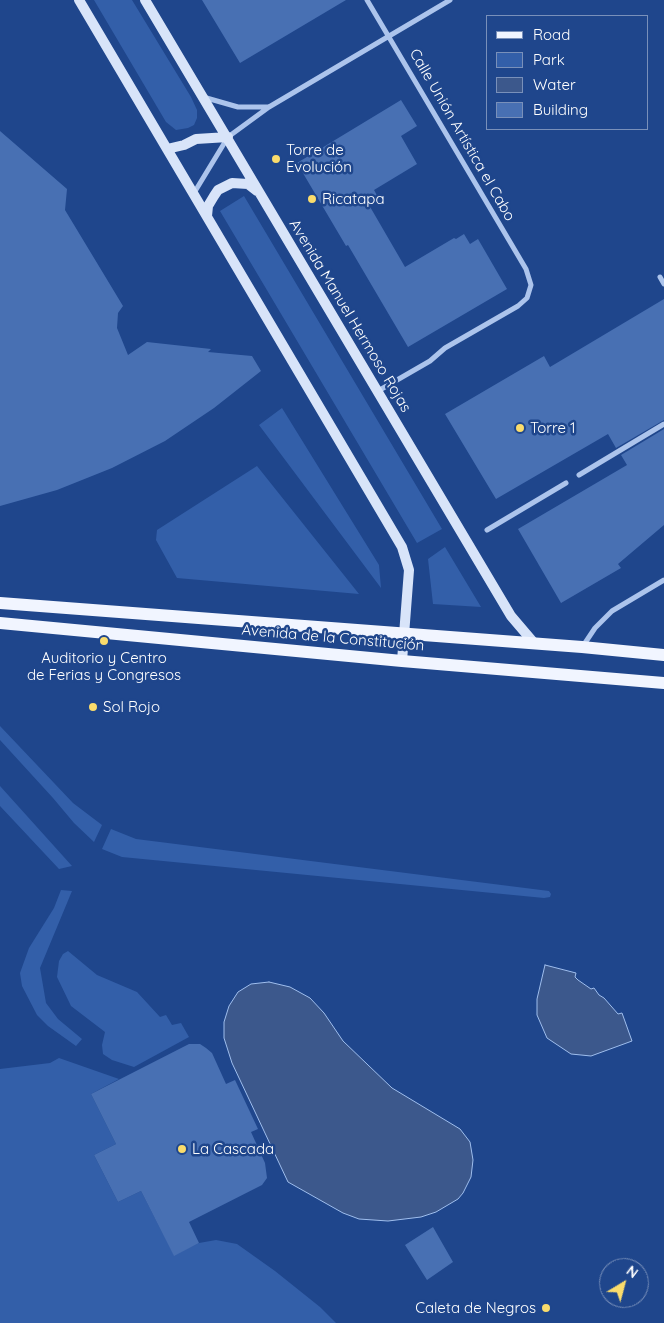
<!DOCTYPE html>
<meta charset="utf-8">
<style>
body{margin:0}
#map{position:relative;width:664px;height:1323px;overflow:hidden;background:#1f468c;font-family:Quicksand,sans-serif}
canvas{display:block}
.legend{position:absolute;left:486px;top:15px;width:162px;height:115px;box-sizing:border-box;background:#1f468c;border:1px solid #7990ba;margin:0;padding:6px 9px;list-style:none;font-size:15px;color:#fff}
.legend li{display:flex;align-items:center;gap:10px;height:25px}
.legend b{width:25px;border:1px solid #7990ba}
.north{position:absolute;left:599px;top:1258px;width:50px;height:50px;box-sizing:border-box;background:#1f468c;border:1px solid #7990ba;border-radius:50%;rotate:37deg;font-size:14px;font-weight:700;line-height:20px;text-align:center;color:#fff}
.north::after{content:'';display:block;margin:auto;width:18px;height:22px;background:#fadc6c;clip-path:polygon(50% 0,100% 100%,50% 72%,0 100%)}
</style>
<div id="map">
<canvas width="664" height="1323"></canvas>
<ul class="legend">
<li><b style="height:6px;background:#f1f5ff"></b>Road</li>
<li><b style="height:14px;background:#335fa9"></b>Park</li>
<li><b style="height:14px;background:#3c588c"></b>Water</li>
<li><b style="height:14px;background:#4870b3"></b>Building</li>
</ul>
<div class="north">N</div>
</div>
<script>
const c = document.querySelector('canvas').getContext('2d');
c.lineJoin = 'round';
function paint(path, color) {
  c.fillStyle = color;
  c.fill(path, 'evenodd');
}
function poly(rows) {
  const path = new Path2D();
  for (const r of rows) {
    path.moveTo(r[0], r[1]);
    for (let i = 2; i < r.length; i += 2) path.lineTo(r[i], r[i + 1]);
  }
  return path;
}
function trace(path, color, width, dash) {
  c.strokeStyle = color;
  c.lineWidth = width;
  c.lineCap = dash ? 'butt' : 'round';
  c.setLineDash(dash || []);
  c.stroke(path);
}
function write(font, color, halo, rows, align = 'center') {
  c.font = font + ' Quicksand,sans-serif';
  c.lineWidth = 5;
  c.setLineDash([]);
  c.textBaseline = 'middle';
  c.strokeStyle = halo;
  c.fillStyle = color;
  for (const [text, x, y, turn = 0] of rows) {
    c.save();
    c.translate(x, y);
    c.rotate((+turn || 0) * Math.PI / 180);
    c.textAlign = isNaN(turn) ? turn : align;
    if (halo) c.strokeText(text, 0, 0);
    c.fillText(text, 0, 0);
    c.restore();
  }
}
paint(poly([
 [94,0,132,0,191,97,197,110,197,118,194,125,188,128,176,130,166,122],
 [244,196,442,529,417,543,220,211],
 [282,408,379,565,381,588,259,425],
 [257,466,359,594,177,578,156,540,157,530],
 [445,547,481,607,433,604,428,559],
 [0,726,73,803,102,825,94,842,74,823,53,798,0,740],
 [0,786,72,866,59,869,0,806],
 [111,829,136,839,549,891,551,894,550,897,544,898,122,857,102,849],
 [61,890,72,891,40,968,46,1003,58,1019,82,1039,76,1046,48,1026,37,1015,22,986,20,973,29,948,54,908],
 [68,951,97,975,137,992,160,1017,166,1015,172,1025,181,1023,189,1037,134,1067,112,1060,103,1054,102,1045,105,1032,71,1006,57,977,59,961,63,954],
 [59,1058,119,1079,91,1094,116,1144,94,1155,118,1202,141,1191,174,1255,199,1243,216,1240,237,1244,275,1271,320,1307,336,1323,0,1323,0,1069,50,1063]
]), '#335fa9');
const water = poly([
 [545,965,576,973,575,977,578,980,591,989,594,988,599,995,604,998,618,1014,622,1013,632,1041,591,1056,571,1054,547,1038,537,1015,537,999,545,965],
 [269,982,290,987,310,998,324,1013,343,1041,392,1088,460,1129,470,1142,473,1160,471,1177,463,1193,458,1199,436,1212,421,1217,388,1221,359,1219,343,1213,288,1182,232,1063,224,1038,224,1022,229,1006,238,992,251,984,269,982]
]);
paint(water, '#3c588c');
trace(water, '#9fbeed', 1);
paint(poly([
 [202,0,346,0,240,63],
 [401,100,417,126,401,136,417,164,374,190,379,199,369,205,405,267,454,238,456,239,464,234,470,244,478,239,507,289,408,347,348,245,346,246,297,163],
 [0,131,67,189,65,210,123,306,118,313,117,328,128,355,147,342,211,349,208,352,252,356,261,371,214,408,165,441,112,468,57,490,0,506],
 [664,299,664,420,616,448,608,434,496,499,445,414,544,356,550,367],
 [664,429,664,525,618,564,621,568,561,603,518,529,627,465,621,455],
 [189,1044,200,1044,206,1048,212,1053,226,1084,235,1080,258,1129,251,1132,265,1163,267,1178,262,1185,189,1222,199,1243,174,1256,141,1191,118,1202,94,1155,116,1144,91,1094],
 [433,1227,453,1262,427,1280,405,1245]
]), '#4870b3');
trace(poly([
 [367,0,526,269,531,285,527,298,518,306,445,348,430,361,378,391],
 [203,97,238,107,268,107],
 [194,193,228,137,269,107,450,0],
 [660,277,664,284],
 [579,475,664,424],
 [487,530,566,483],
 [583,646,595,628,612,611,664,580]
]), '#acc4ec', 5);
trace(poly([
 [79,0,402,547,409,570,402,661],
 [145,0,511,616,534,643],
 [167,149,184,145,196,139,228,137],
 [207,216,208,206,214,196,218,190,232,183,248,184,257,191]
]), '#d8e4f9', 10);
trace(poly([
 [0,603,582,647,664,655],
 [0,623,402,661,664,683]
]), '#f1f5ff', 12);
for (const [x, y, r, color] of [
 [276,159,5,"#fadc6c"],
 [312,199,5,"#fadc6c"],
 [520,428,5,"#fadc6c"],
 [104,641,5,"#fadc6c"],
 [93,707,5,"#fadc6c"],
 [182,1149,5,"#fadc6c"],
 [546,1308,5,"#fadc6c"]
]) {
  const dot = new Path2D();
  dot.arc(x, y, r, 0, 2 * Math.PI);
  c.fillStyle = color;
  c.fill(dot);
  trace(dot, '#1f468c', 2);
}
write('15px', '#fff', '#1f468c', [
 ["Calle Unión Artística el Cabo",462,135,60],
 ["Avenida Manuel Hermoso Rojas",350,316,59],
 ["Avenida de la Constitución",333,638,5]
]);
write('15px', '#fff', '#1f468c', [
 ["Torre de",286,150],
 ["Evolución",286,167],
 ["Ricatapa",322,199],
 ["Torre 1",530,428],
 ["Auditorio y Centro",104,658,"center"],
 ["de Ferias y Congresos",104,675,"center"],
 ["Sol Rojo",103,707],
 ["La Cascada",192,1149],
 ["Caleta de Negros",536,1308,"right"]
], 'left');
</script>
